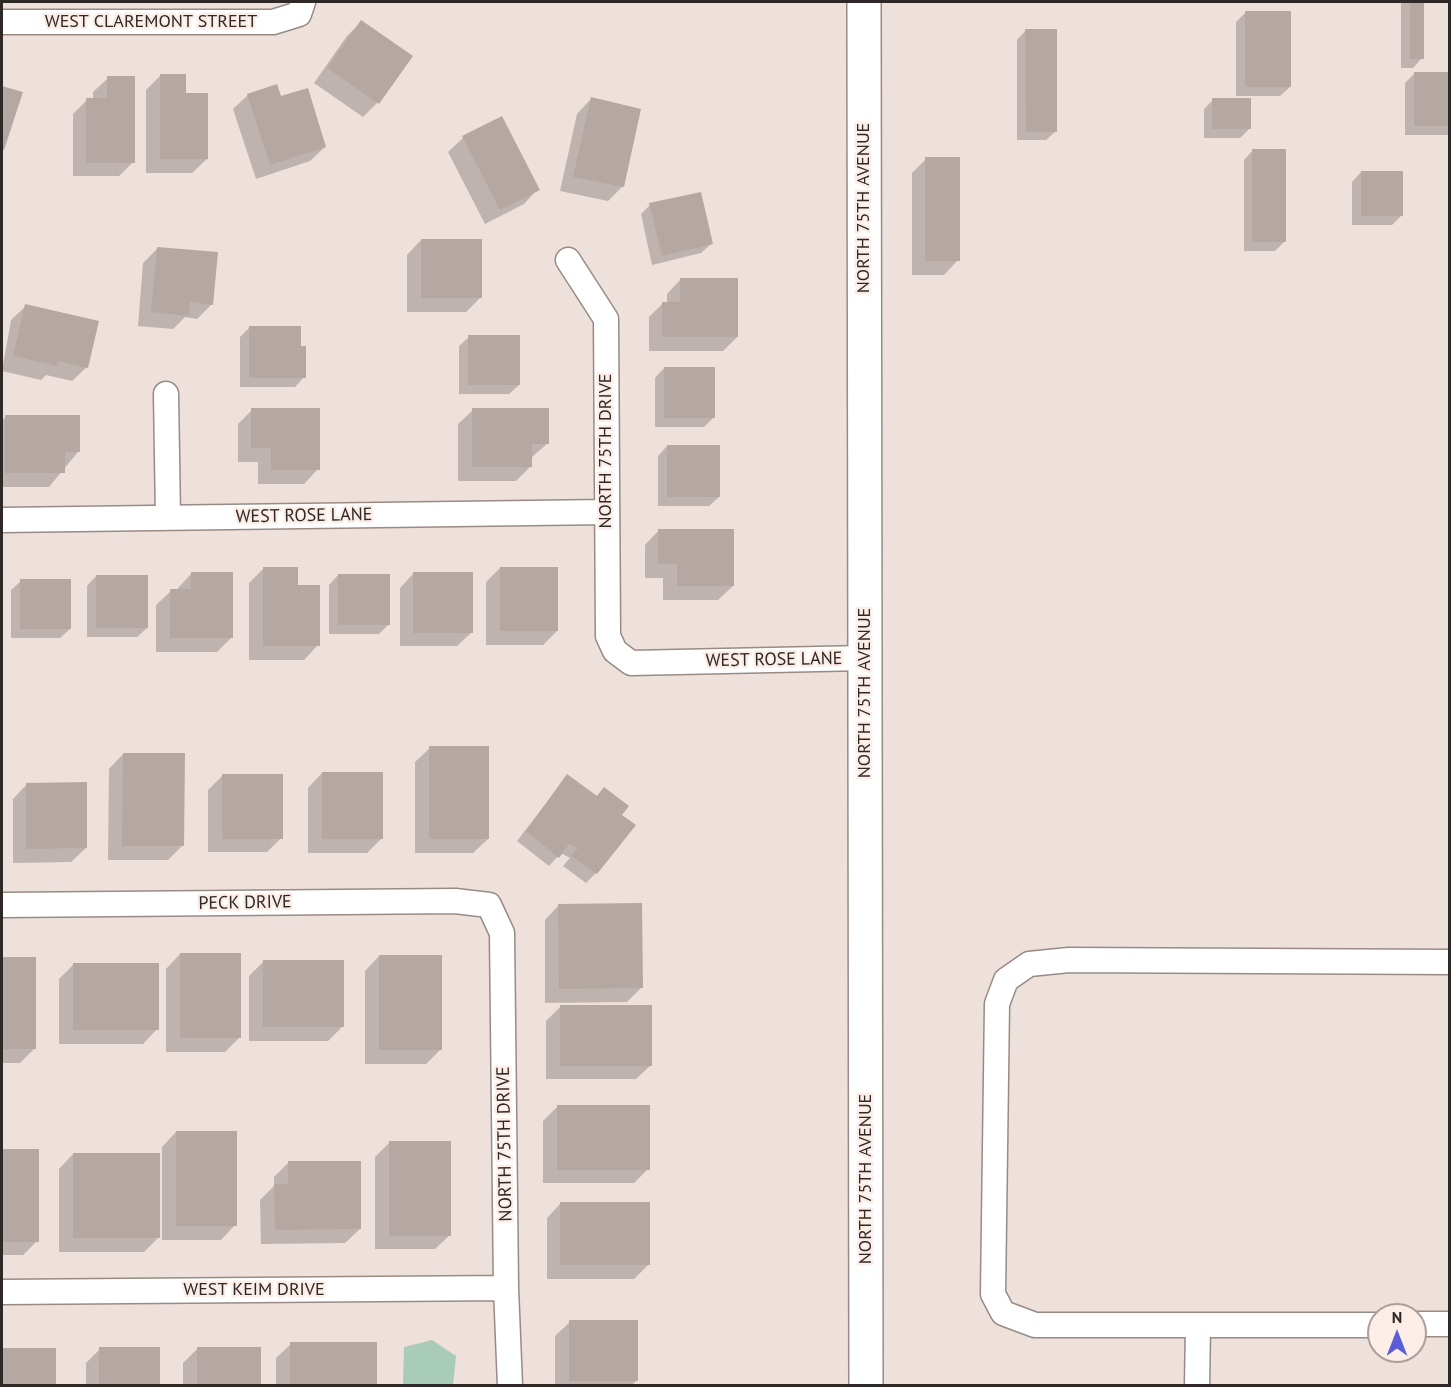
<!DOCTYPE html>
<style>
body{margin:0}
#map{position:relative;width:1451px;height:1387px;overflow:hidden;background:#eee0da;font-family:"PT Sans",sans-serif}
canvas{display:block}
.frame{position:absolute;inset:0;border:3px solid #2e2927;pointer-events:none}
.north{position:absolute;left:1367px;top:1303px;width:60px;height:60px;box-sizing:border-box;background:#fcede7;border:2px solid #aa9f9a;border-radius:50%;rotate:0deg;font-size:16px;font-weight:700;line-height:24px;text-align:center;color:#2e2927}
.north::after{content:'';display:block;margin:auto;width:21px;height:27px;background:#5a5dd5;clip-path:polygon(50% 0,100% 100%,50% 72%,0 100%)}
</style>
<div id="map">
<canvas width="1451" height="1387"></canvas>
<div class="frame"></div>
<div class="north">N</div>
</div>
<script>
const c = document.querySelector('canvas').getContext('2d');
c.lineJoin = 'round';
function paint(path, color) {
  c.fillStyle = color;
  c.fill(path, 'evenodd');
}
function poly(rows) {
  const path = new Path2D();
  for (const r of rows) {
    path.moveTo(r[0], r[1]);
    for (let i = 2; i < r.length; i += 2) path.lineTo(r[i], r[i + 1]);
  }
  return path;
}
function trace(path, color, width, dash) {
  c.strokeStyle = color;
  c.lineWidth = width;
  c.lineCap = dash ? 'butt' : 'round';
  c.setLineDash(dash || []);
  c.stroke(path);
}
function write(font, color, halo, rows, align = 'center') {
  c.font = font + ' "PT Sans",sans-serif';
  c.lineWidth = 5;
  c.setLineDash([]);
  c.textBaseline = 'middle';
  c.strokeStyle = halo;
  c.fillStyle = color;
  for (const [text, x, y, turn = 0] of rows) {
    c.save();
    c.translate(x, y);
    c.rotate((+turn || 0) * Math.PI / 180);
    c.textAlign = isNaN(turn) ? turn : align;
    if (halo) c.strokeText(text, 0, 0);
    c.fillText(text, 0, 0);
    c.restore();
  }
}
paint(poly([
 [432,1340,456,1356,453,1385,403,1385,404,1347]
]), '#a9ccba');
paint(poly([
 [1401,2,1422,2,1422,58,1413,68,1401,68],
 [1246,12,1290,87,1280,96,1236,96,1236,22],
 [361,22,411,57,377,103,363,117,314,83,347,36],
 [1026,30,1056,131,1046,140,1017,140,1017,40],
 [1414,74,1450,74,1450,135,1405,135,1405,83],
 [160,76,184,95,207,159,192,173,146,173,146,90],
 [108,78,133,162,119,176,73,176,73,114,87,100,93,100,93,92],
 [2,87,21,93,2,151],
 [248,95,280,98,325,147,310,161,256,179,233,109],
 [591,99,622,187,608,201,560,191,577,114],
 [1213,100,1250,128,1240,138,1204,138,1204,109],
 [502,118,538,189,524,204,485,224,448,152,463,138],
 [1253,150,1285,241,1275,251,1244,251,1244,160],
 [926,159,958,260,944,275,912,275,912,173],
 [1361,172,1402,215,1392,225,1352,225,1352,182],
 [650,205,711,244,701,253,652,265,641,214],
 [421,240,480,298,466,312,407,312,407,255],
 [158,248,212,304,197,319,185,317,173,329,138,326,143,263],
 [681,279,737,337,723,351,649,351,649,317,663,303,667,303,667,294],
 [26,306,87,367,72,381,46,375,41,380,2,371,11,320],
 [250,327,299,348,304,377,295,387,240,387,240,337],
 [469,337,519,385,509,394,459,394,459,346],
 [664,368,714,417,704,427,655,427,655,378],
 [252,410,318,469,304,484,258,484,258,462,238,462,238,424],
 [473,410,548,443,531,458,531,466,516,481,458,481,458,424],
 [6,416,78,452,49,487,2,487,2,421],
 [667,446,719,497,709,506,658,506,658,456],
 [659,530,733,586,718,600,663,600,663,578,645,578,645,545],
 [500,568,557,631,543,645,486,645,486,582],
 [263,569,296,587,318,645,304,660,249,660,249,583],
 [192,573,232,637,217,652,156,652,156,605,171,591,178,591,178,588],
 [414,573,472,632,457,646,400,646,400,588],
 [338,575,389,624,379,634,329,634,329,585],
 [96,576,147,628,137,637,87,637,87,586],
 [21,581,70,629,60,638,11,638,11,590],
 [430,748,488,839,473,853,415,853,415,762],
 [123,754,182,846,168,860,108,860,109,769],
 [322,773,381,839,367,853,308,853,308,788],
 [223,775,281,838,267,852,208,852,208,790],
 [567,776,596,797,604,789,620,815,596,873,586,883,563,866,570,858,561,853,549,866,517,841],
 [27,784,86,848,71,862,13,863,13,799],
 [559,905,641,988,627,1002,545,1003,545,920],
 [180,954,239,1038,225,1052,166,1052,166,969],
 [379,956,440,1050,426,1064,365,1064,365,971],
 [2,958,34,958,34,1049,20,1063,2,1063],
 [263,962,342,1027,328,1041,249,1041,249,976],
 [73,965,157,1029,143,1044,59,1044,59,979],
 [560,1007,651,1065,636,1079,546,1079,546,1021],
 [557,1107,648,1169,634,1183,543,1183,543,1121],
 [176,1132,235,1225,221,1240,162,1240,162,1147],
 [390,1142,450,1235,435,1249,375,1249,375,1157],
 [2,1151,37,1151,37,1241,23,1255,2,1255],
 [73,1154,158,1238,144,1252,59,1252,59,1169],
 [288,1163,360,1229,345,1243,261,1244,260,1200,274,1186,274,1177],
 [561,1203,648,1265,634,1279,547,1279,547,1218],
 [570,1322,637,1380,631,1386,555,1386,555,1336],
 [291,1344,375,1386,276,1386,276,1358],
 [100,1349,158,1386,86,1386,86,1363],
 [197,1349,259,1386,183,1386,183,1363]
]), '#0003');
paint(poly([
 [1410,2,1424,2,1424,59,1410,59],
 [1245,11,1291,11,1291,87,1245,87],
 [361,20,413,56,379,104,327,68],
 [1025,29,1057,29,1057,132,1026,132],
 [1414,72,1450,72,1450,126,1414,126],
 [160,74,186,74,186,93,208,93,208,159,160,159],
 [107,76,135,76,135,163,86,163,86,98,107,98],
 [277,84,281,96,308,88,326,147,270,165,247,94],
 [2,86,23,92,4,150,2,149],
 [591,97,641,109,624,187,573,177],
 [1212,98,1251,98,1251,129,1212,129],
 [502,116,540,190,500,210,462,136],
 [1252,149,1286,149,1286,242,1252,242],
 [925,157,960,157,960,261,925,261],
 [1361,171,1403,171,1403,216,1361,216],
 [701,192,713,244,662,256,649,203],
 [421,239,482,239,482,298,421,298],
 [157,247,218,252,213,305,190,302,189,316,151,312],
 [680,278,738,278,738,337,662,337,662,302,680,302],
 [25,304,99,321,88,368,58,361,57,366,13,356],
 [249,326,301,326,301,346,306,346,306,378,249,378],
 [468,335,520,335,520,385,468,385],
 [664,367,715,367,715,418,664,418],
 [251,408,320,408,320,470,271,470,271,448,251,448],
 [472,408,549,408,549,444,532,444,532,467,472,467],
 [5,415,80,415,80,452,65,452,65,473,5,473],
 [667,445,720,445,720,497,667,497],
 [658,529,734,529,734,586,677,586,677,564,658,564],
 [263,567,298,567,298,585,320,585,320,646,263,646],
 [500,567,558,567,558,631,500,631],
 [191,572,233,572,233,638,170,638,170,589,191,589],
 [413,572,473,572,473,633,413,633],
 [338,574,390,574,390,625,338,625],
 [96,575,148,575,148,628,96,628],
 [20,579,71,579,71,629,20,629],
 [429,746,489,746,489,839,429,839],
 [123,753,185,753,184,846,122,846],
 [322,772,383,772,383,839,322,839],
 [222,774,283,774,283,839,222,839],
 [567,774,597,796,604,787,629,806,622,815,636,825,597,874,571,856,578,848,569,844,559,858,526,831],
 [87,782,87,848,26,849,26,783],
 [642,903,643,988,559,989,558,904],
 [180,953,241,953,241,1038,180,1038],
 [379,955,442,955,442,1050,379,1050],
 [2,957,36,957,36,1049,2,1049],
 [263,960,344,960,344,1027,263,1027],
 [73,963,159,963,159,1030,73,1030],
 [560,1005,652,1005,652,1066,560,1066],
 [557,1105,650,1105,650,1170,557,1170],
 [176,1131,237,1131,237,1226,176,1226],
 [389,1141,451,1141,451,1236,389,1236],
 [2,1149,39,1149,39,1242,2,1242],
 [73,1153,160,1153,160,1238,73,1238],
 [288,1161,361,1161,361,1229,275,1230,274,1184,288,1184],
 [560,1202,650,1202,650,1265,560,1265],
 [569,1320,638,1320,638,1381,569,1381],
 [290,1342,377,1342,377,1386,290,1386],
 [99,1347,160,1347,160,1386,99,1386],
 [197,1347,261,1347,261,1386,197,1386],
 [2,1348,56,1348,56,1386,2,1386]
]), '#b5a8a2');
const street = poly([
 [2,22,273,22,299,14,303,2],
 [568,260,606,319,608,636,615,651,631,663,865,658],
 [166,394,168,518],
 [2,520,606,512],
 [2,905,455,901,489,905,502,933,506,1288,510,1386],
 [2,1292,506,1288],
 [1415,1324,1450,1324],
 [1379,1325,1035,1325,1003,1313,993,1294,997,1004,1006,980,1029,964,1069,960,1450,962],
 [1197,1386,1198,1326]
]);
const secondary = poly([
 [864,2,866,1386]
]);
trace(street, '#988b85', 27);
trace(secondary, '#988b85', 36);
trace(street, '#fff', 24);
trace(secondary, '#fff', 33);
write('18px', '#2e2927', '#fcede7', [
 ["WEST CLAREMONT STREET",151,22],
 ["NORTH 75TH AVENUE",864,208,-90],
 ["NORTH 75TH DRIVE",606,451,-90],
 ["WEST ROSE LANE",304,516,-1],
 ["WEST ROSE LANE",774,660,-1],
 ["NORTH 75TH AVENUE",865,693,-90],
 ["PECK DRIVE",245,903,-1],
 ["NORTH 75TH DRIVE",505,1144,-91],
 ["NORTH 75TH AVENUE",866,1179,-90],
 ["WEST KEIM DRIVE",254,1290]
]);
</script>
